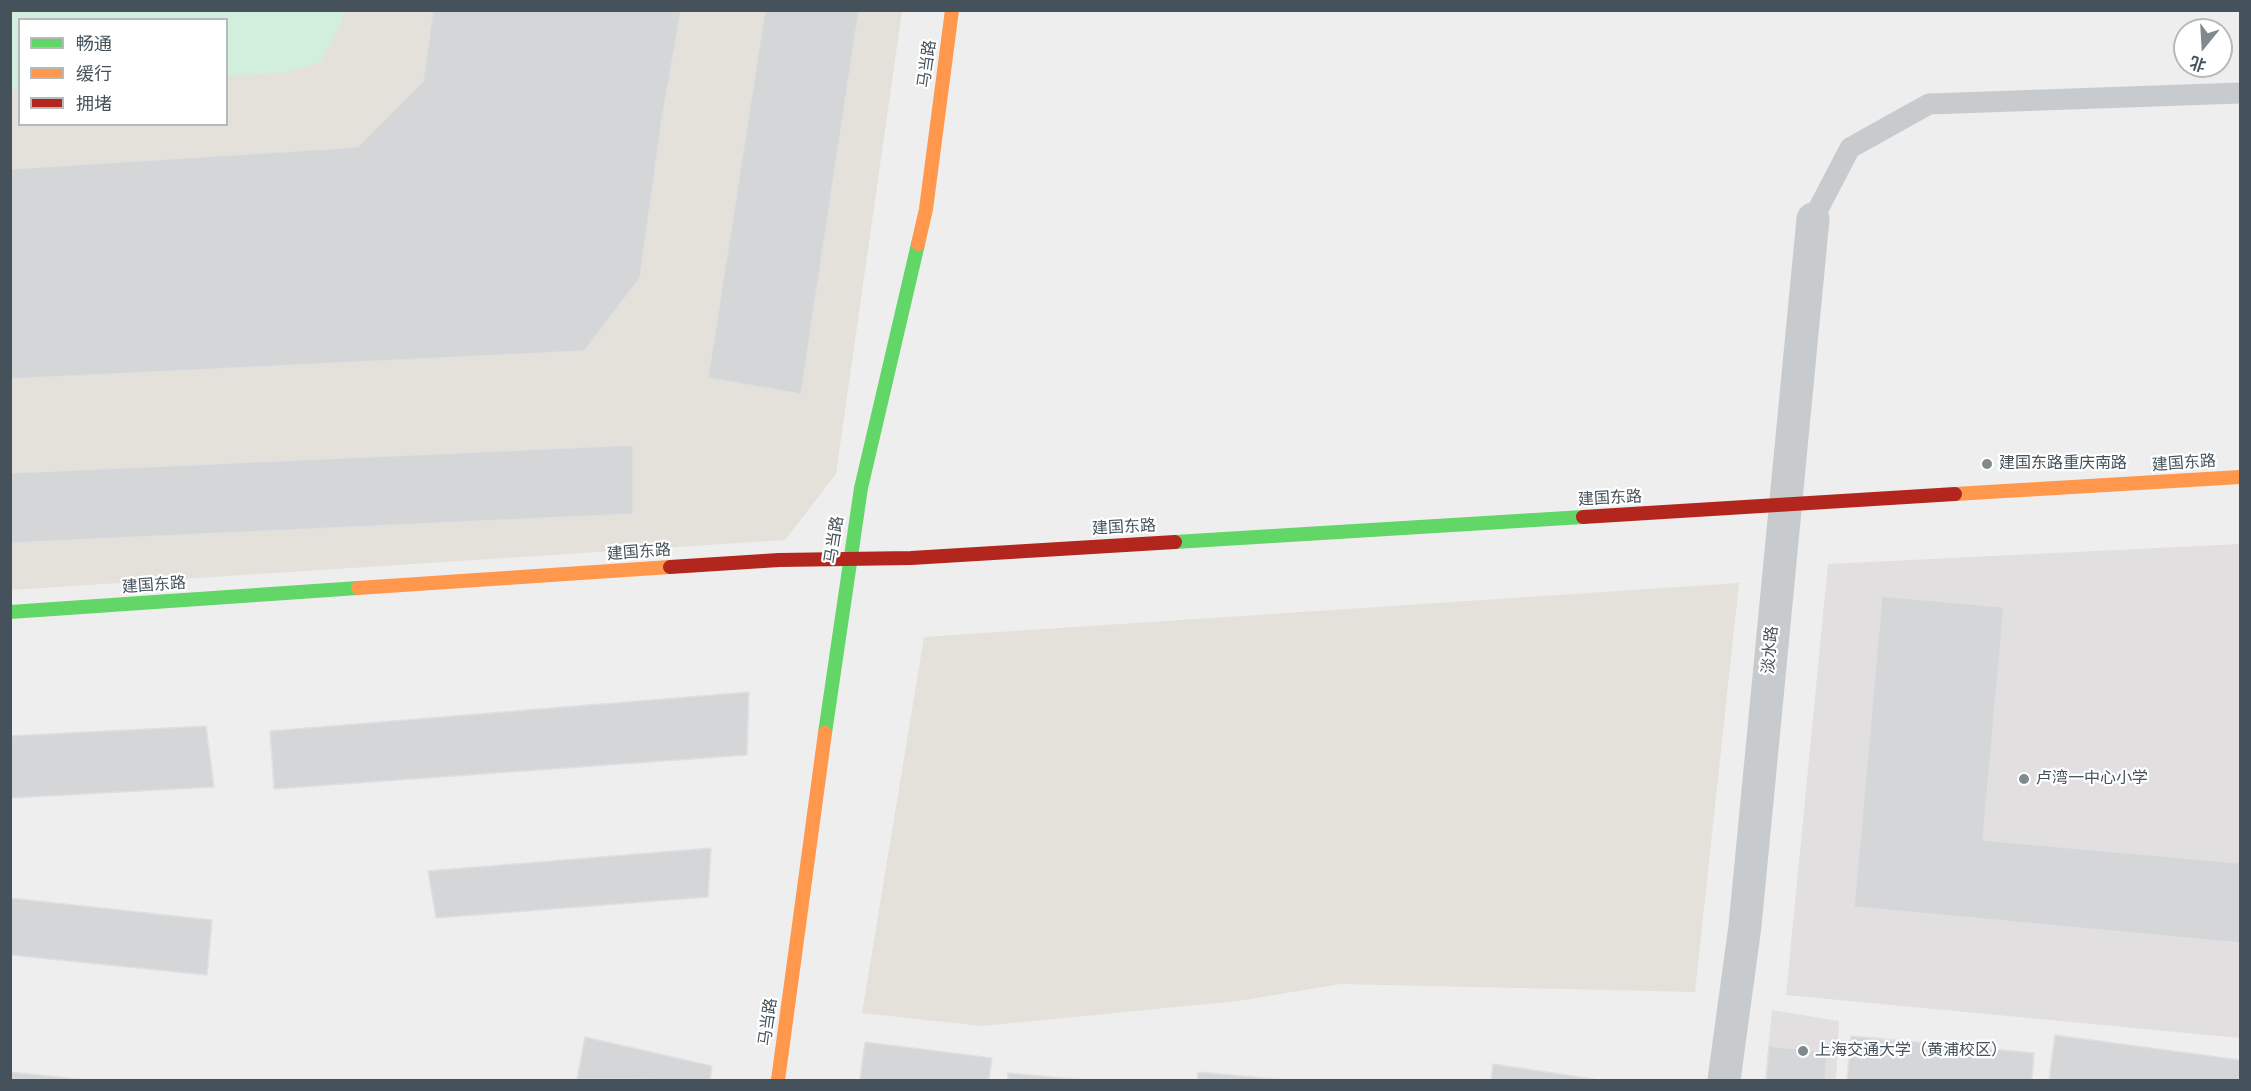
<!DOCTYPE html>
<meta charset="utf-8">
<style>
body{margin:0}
#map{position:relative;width:2251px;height:1091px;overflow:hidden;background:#efeeee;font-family:Poppins,"Noto Sans SC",sans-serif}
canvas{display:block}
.frame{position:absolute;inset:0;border:12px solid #45525b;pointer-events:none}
.legend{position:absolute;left:18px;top:18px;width:210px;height:108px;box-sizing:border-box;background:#fff;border:2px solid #b5babd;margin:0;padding:8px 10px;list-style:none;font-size:18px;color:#45525b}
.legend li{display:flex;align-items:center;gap:12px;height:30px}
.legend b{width:30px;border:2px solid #b5babd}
.north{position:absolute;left:2173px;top:18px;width:60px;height:60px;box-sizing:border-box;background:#fff;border:2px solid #b5babd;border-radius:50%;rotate:198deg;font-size:16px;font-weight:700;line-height:24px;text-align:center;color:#45525b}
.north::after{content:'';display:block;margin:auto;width:21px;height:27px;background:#80898e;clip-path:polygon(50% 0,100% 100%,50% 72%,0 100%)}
</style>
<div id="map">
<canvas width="2251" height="1091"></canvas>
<div class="frame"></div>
<ul class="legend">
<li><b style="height:8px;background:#63d668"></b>畅通</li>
<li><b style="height:8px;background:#ff974d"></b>缓行</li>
<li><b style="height:8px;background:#b3261e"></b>拥堵</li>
</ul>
<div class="north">北</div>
</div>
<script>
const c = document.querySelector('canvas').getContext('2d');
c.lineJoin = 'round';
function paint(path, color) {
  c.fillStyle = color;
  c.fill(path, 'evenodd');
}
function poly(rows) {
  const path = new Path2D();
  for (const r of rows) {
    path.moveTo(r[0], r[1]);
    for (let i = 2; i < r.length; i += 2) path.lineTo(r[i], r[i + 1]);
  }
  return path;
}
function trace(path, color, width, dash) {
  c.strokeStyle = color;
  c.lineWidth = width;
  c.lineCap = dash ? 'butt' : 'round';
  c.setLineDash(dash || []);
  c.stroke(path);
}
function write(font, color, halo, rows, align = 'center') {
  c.font = font + ' Poppins,"Noto Sans SC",sans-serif';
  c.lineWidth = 4.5;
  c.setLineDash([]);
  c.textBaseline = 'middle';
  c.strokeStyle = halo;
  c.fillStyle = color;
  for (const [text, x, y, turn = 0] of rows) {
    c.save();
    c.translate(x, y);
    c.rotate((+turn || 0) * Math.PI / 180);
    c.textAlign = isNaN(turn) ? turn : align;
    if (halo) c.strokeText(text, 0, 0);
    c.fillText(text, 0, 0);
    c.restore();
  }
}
paint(poly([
 [11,11,902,11,836,474,785,540,11,590],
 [20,20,226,20,226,124,20,124],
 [1739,583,1695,992,1341,984,1238,1001,982,1026,862,1013,924,637]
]), '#e4e1db');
paint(poly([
 [2240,544,2240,1038,1786,995,1828,564],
 [1772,1010,1839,1021,1836,1080,1765,1080]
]), '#e1dfe0');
paint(poly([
 [11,10,343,10,343,11,342,22,320,62,287,72,227,76,226,20,20,20,19,89,11,90]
]), '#d2efdb');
const building = poly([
 [433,10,681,10,662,119,640,278,584,351,10,379,10,169,358,147,423,81,433,10],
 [765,10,859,10,801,394,708,378,765,10],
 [633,445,633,514,10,543,10,473,633,445],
 [1882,596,2004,607,1983,840,2240,863,2240,943,1854,907,1882,596],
 [749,692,747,755,274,789,270,731,749,692],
 [206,726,214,787,10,798,10,736,206,726],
 [711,848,708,897,436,918,428,871,711,848],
 [10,898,212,920,207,975,10,955,10,898],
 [2055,1035,2240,1060,2240,1080,2049,1080,2055,1035],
 [1851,1036,2034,1053,2032,1080,1847,1080,1851,1036],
 [585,1037,712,1066,710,1080,577,1079,585,1037],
 [865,1042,992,1058,989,1080,860,1080,865,1042],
 [1769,1046,1827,1052,1825,1080,1766,1080,1769,1046],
 [1493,1064,1600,1080,1491,1080,1493,1064],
 [10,1072,89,1080,10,1080,10,1072],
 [1198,1072,1287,1080,1197,1080,1198,1072],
 [1008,1073,1087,1080,1008,1080,1008,1073]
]);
paint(building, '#d5d6d7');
trace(building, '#e0e0e1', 1.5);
trace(poly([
 [1813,219,1850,148,1929,104,2240,93]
]), '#c8cbcd', 21);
trace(poly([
 [1724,1080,1745,926,1813,219]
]), '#c8cbcd', 33);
trace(poly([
 [1175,542,1583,517],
 [10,612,358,588],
 [825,733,861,488,918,244]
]), '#63d668', 14);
trace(poly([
 [918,244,926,209,952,10],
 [1955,494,2240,477],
 [358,588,670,567],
 [778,1080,825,733]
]), '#ff974d', 14);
trace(poly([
 [1583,517,1955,494],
 [670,567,779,560,911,558,1175,542]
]), '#b3261e', 14);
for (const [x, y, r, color] of [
 [1987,464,6,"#80898e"],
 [2024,779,6,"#80898e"],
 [1803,1051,6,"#80898e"]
]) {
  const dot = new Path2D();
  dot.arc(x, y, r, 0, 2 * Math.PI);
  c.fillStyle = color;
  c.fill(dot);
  trace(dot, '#fff', 2);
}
write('16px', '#45525b', '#fff', [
 ["马当路",928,64,-82],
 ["建国东路",2184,464,-4],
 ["建国东路",1610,499,-3],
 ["建国东路",1124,528,-3],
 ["马当路",835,540,-81],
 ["建国东路",639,553,-4],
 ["建国东路",154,586,-4],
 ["淡水路",1771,650,-85],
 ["马当路",769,1022,-82]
]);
write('16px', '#45525b', '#fff', [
 ["建国东路重庆南路",1999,464],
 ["卢湾一中心小学",2036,779],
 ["上海交通大学（黄浦校区）",1815,1051]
], 'left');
</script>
